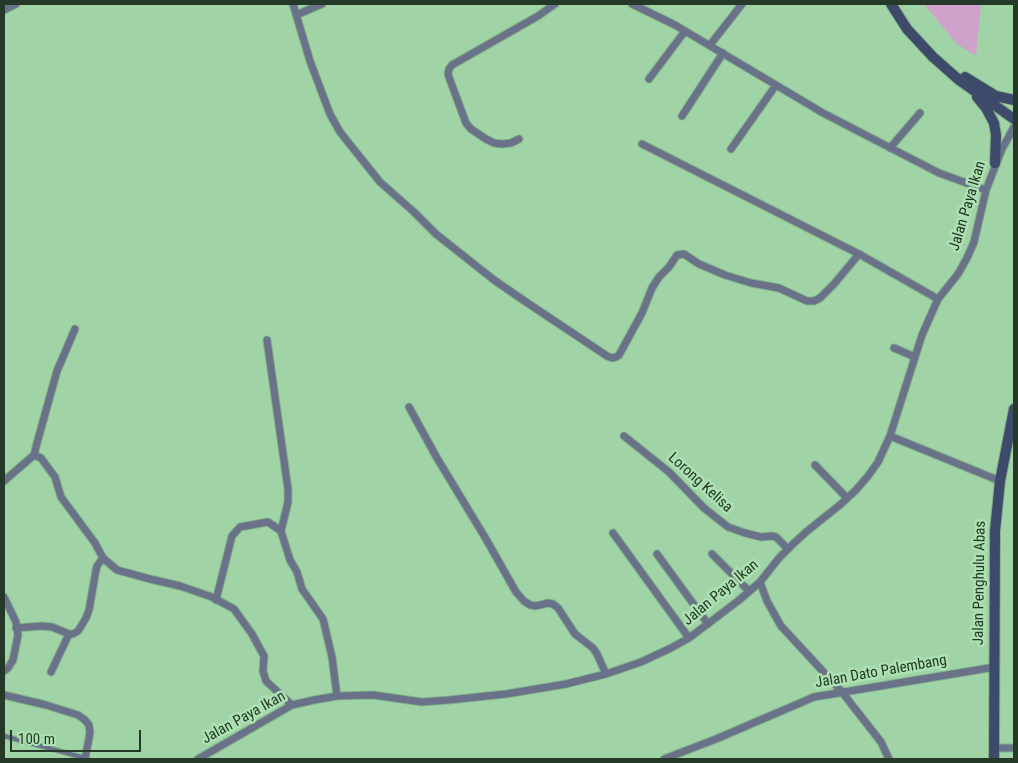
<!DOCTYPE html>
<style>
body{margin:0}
#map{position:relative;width:1018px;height:763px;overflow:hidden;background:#a0d4a7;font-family:"Roboto Condensed",sans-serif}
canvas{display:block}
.frame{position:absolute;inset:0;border:5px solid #243927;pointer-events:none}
.scale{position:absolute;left:10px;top:730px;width:131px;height:22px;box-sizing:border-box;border:2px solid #243927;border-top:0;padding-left:6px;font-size:15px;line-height:18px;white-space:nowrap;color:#243927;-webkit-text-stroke:4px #ade1b3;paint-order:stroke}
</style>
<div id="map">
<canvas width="1018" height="763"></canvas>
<div class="frame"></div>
<div class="scale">100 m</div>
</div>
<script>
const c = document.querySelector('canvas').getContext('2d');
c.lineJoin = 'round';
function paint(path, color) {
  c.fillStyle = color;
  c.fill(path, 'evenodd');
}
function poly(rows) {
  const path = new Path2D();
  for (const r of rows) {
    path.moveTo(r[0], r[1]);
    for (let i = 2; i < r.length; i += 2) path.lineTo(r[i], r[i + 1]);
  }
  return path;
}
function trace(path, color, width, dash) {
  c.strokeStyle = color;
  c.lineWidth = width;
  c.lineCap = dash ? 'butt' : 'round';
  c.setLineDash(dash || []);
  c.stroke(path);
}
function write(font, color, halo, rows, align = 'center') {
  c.font = font + ' "Roboto Condensed",sans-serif';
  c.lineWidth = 5;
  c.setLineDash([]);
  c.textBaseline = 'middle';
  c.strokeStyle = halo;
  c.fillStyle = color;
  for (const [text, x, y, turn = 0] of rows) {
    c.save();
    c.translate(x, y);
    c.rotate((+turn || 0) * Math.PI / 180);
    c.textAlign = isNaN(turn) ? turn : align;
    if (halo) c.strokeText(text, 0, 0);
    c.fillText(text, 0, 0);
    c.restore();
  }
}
paint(poly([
 [924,4,981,4,976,56,957,44]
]), '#cfa2cc');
const service = poly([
 [4,736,85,758]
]);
const minor = poly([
 [293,4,310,61,330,114,340,132,380,182,414,212,436,234,494,280,529,304,607,356,612,358,616,357,619,355,642,313,652,288,659,277,669,267,677,255,684,254,699,264,725,275,751,283,779,288,807,301,814,301,820,298,834,284,859,254],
 [632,4,675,25,823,113,939,173,986,190],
 [4,10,16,4],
 [296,15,322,4],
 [710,45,742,4],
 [649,79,685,31],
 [682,116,723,53],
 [519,139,511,143,502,144,494,143,486,139,471,129,466,123,450,80,448,74,449,69,452,65,538,16,555,4],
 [642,144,859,254,938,299],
 [890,148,920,113],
 [731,149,776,85],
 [267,340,288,489,288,502,281,531],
 [894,348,915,357],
 [409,407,437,458,486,539,516,592,524,601,530,605,536,606,548,603,553,604,558,608,575,634,593,648,597,654,606,674],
 [624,436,669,472,704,508,728,527,745,533,761,537,771,536,776,537,788,549],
 [890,436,1000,481],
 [34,455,37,443,57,371,75,329],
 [815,465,847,498],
 [4,481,34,455,41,458,55,477,61,497,95,543,103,558,117,570,150,579,180,586,212,597,234,609,252,634,264,656,263,671,266,681,292,705],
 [613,533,689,638],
 [657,554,708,624],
 [712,554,749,591],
 [760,582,767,601,781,626,842,692,881,742,889,759],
 [4,597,16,622,18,635,13,660,8,668,4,671],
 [216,600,232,536,240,527,268,522,281,531,290,560,297,572,302,589,323,619,332,657,337,696],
 [16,628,42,626,52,627,69,634,73,634,78,631,86,618,89,610,96,570,97,566,103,558],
 [51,672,69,634],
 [4,695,46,705,78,715,85,720,89,725,90,733,85,759],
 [994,748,1014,748],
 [198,759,292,705,314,700,337,696,373,695,422,702,449,700,506,694,566,684,606,674,641,662,671,648,689,638,738,601,760,582,779,558,792,545,806,532,841,504,856,490,868,476,878,462,890,436,922,335,938,299,958,274,967,258,974,242,986,190,1002,149,1014,127],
 [664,759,716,739,814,697,995,667]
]);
const secondary = poly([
 [891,4,907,29,933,57,959,80,1014,119],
 [965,77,996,96,1014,100],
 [977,97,986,108,994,123,996,135,995,163],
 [994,759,995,531,1000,481,1014,409]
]);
trace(service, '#85b28b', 6);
trace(minor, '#85b28b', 9);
trace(secondary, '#85b28b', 12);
trace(service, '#697288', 4);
trace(minor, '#697288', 7);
trace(secondary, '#3e4a6a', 10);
write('15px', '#243927', '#ade1b3', [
 ["Jalan Paya Ikan",968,206,-73],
 ["Lorong Kelisa",700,483,42],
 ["Jalan Penghulu Abas",980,583,-89],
 ["Jalan Paya Ikan",721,593,-40],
 ["Jalan Dato Palembang",881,672,-10],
 ["Jalan Paya Ikan",244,718,-29]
]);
</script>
